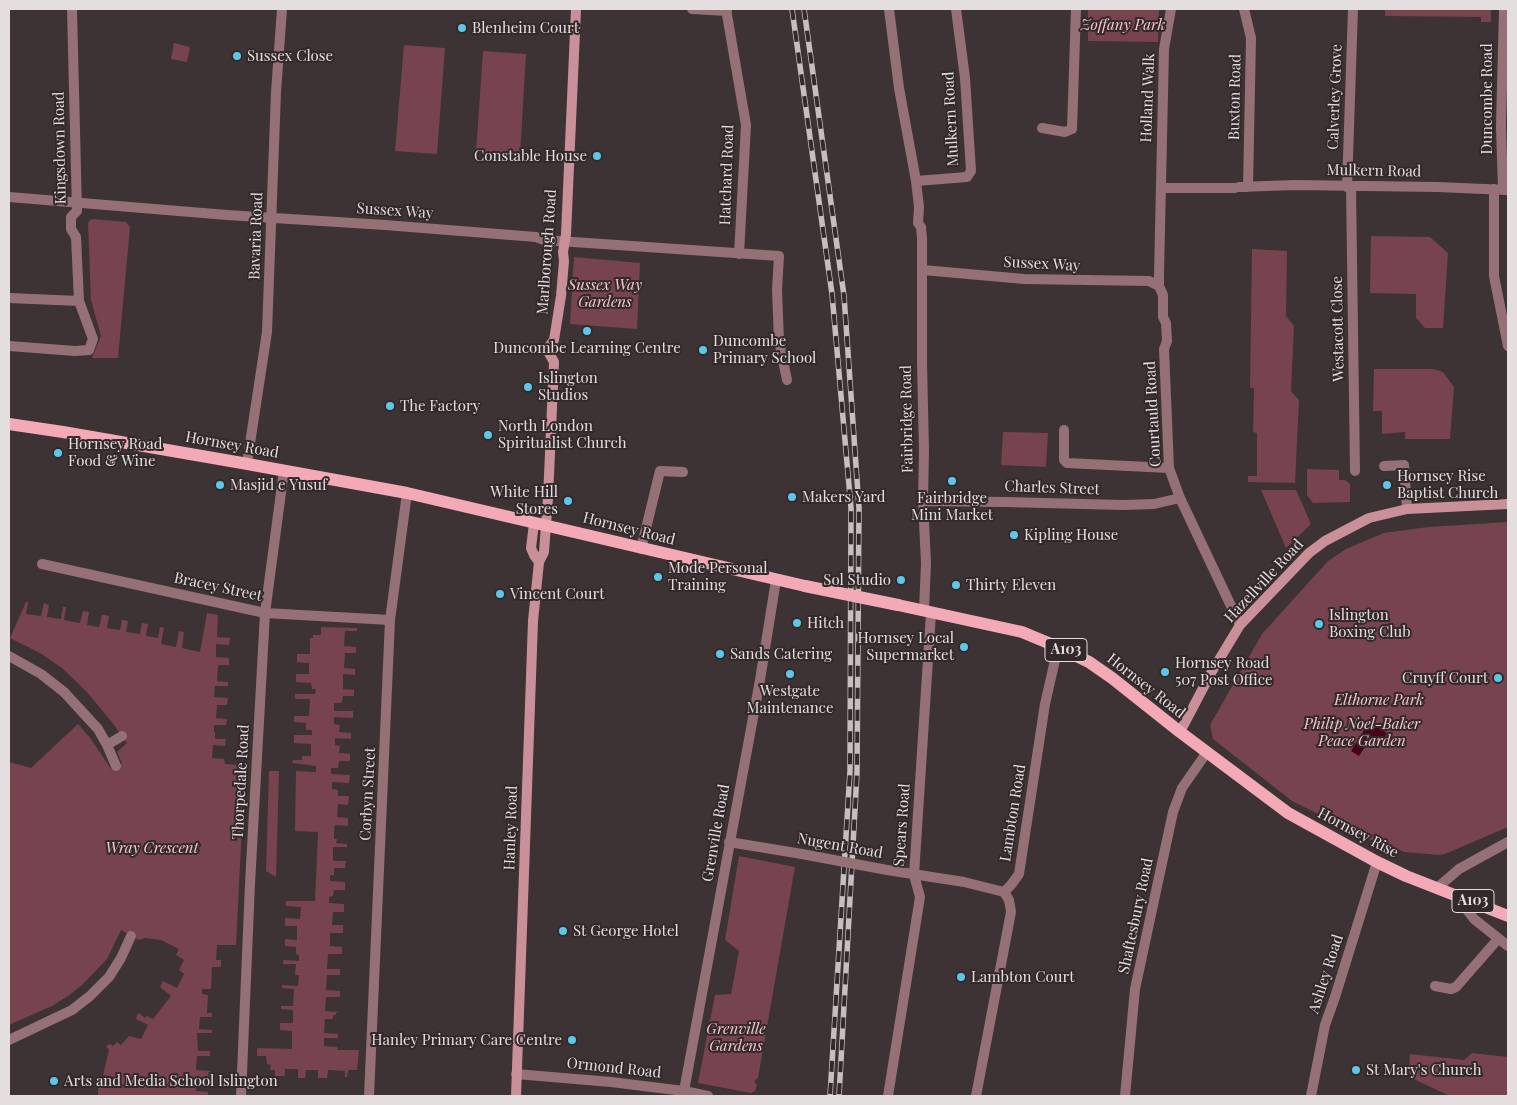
<!DOCTYPE html>
<style>
body{margin:0}
#map{position:relative;width:1517px;height:1105px;overflow:hidden;background:#3d3334;font-family:"Playfair Display",serif}
canvas{display:block}
.frame{position:absolute;inset:0;border:10px solid #e5dedf;pointer-events:none}
</style>
<div id="map">
<canvas width="1517" height="1105"></canvas>
<div class="frame"></div>
</div>
<script>
const c = document.querySelector('canvas').getContext('2d');
c.lineJoin = 'round';
function paint(path, color) {
  c.fillStyle = color;
  c.fill(path, 'evenodd');
}
function poly(rows) {
  const path = new Path2D();
  for (const r of rows) {
    path.moveTo(r[0], r[1]);
    for (let i = 2; i < r.length; i += 2) path.lineTo(r[i], r[i + 1]);
  }
  return path;
}
function trace(path, color, width, dash) {
  c.strokeStyle = color;
  c.lineWidth = width;
  c.lineCap = dash ? 'butt' : 'round';
  c.setLineDash(dash || []);
  c.stroke(path);
}
function write(font, color, halo, rows, align = 'center') {
  c.font = font + ' "Playfair Display",serif';
  c.lineWidth = 4;
  c.setLineDash([]);
  c.textBaseline = 'middle';
  c.strokeStyle = halo;
  c.fillStyle = color;
  for (const [text, x, y, turn = 0] of rows) {
    c.save();
    c.translate(x, y);
    c.rotate((+turn || 0) * Math.PI / 180);
    c.textAlign = isNaN(turn) ? turn : align;
    if (halo) c.strokeText(text, 0, 0);
    c.fillText(text, 0, 0);
    c.restore();
  }
}
paint(poly([
 [1088,9,1159,9,1158,42,1088,41],
 [1385,9,1491,9,1491,22,1481,22,1481,17,1385,16],
 [174,43,190,47,187,62,171,59],
 [404,45,445,48,437,154,395,151],
 [483,51,526,54,520,155,476,152],
 [91,219,126,222,130,227,118,358,92,358,101,336,91,300,88,223],
 [1371,236,1430,237,1448,253,1443,328,1425,328,1416,318,1416,294,1370,293],
 [1252,249,1287,251,1286,316,1294,326,1291,391,1299,400,1295,483,1248,482,1248,476,1257,476,1257,433,1253,432,1254,388,1250,388],
 [574,257,640,263,637,329,570,324],
 [1374,369,1433,369,1443,372,1454,387,1450,439,1405,439,1405,432,1382,434,1382,411,1373,411],
 [1003,432,1048,433,1046,467,1001,465],
 [1307,469,1339,470,1339,480,1345,480,1350,484,1350,502,1313,503,1307,495],
 [1261,490,1296,490,1311,524,1286,548],
 [1508,522,1508,827,1445,854,1439,855,1405,852,1371,840,1292,801,1213,739,1210,725,1262,634,1328,561,1346,549,1384,533,1428,527],
 [26,602,28,602,26,614,41,616,44,603,49,605,47,617,61,619,63,607,66,607,64,620,74,622,80,623,83,611,89,612,87,625,99,627,102,615,105,615,109,616,107,628,120,630,122,620,124,620,128,621,126,632,140,634,142,623,148,624,146,636,158,638,160,627,164,628,161,644,176,647,179,631,184,632,182,648,200,652,207,613,218,615,217,637,230,638,229,645,216,644,216,657,229,658,229,665,218,665,217,681,228,682,228,686,215,686,214,697,228,698,227,705,217,705,216,718,227,719,226,725,214,725,214,732,215,732,215,739,226,739,225,746,213,745,212,758,224,759,225,764,245,765,236,945,217,945,216,960,221,960,221,967,212,967,211,989,202,989,202,994,208,995,207,1013,212,1013,212,1017,200,1017,199,1029,212,1030,212,1033,197,1033,198,1051,210,1051,210,1056,197,1056,196,1070,210,1071,210,1078,197,1077,196,1091,208,1092,208,1096,98,1096,98,1087,119,1088,120,1078,103,1075,109,1050,106,1046,110,1044,113,1046,117,1042,121,1045,129,1036,141,1039,148,1025,136,1019,137,1015,139,1013,145,1018,147,1016,153,1019,171,996,160,987,163,981,177,988,184,974,179,970,184,960,176,955,179,949,161,940,145,938,139,940,121,930,107,959,82,985,68,996,52,1006,9,1025,9,762,31,768,78,724,91,739,111,769,122,763,117,752,127,743,111,721,86,691,62,668,40,653,10,638],
 [321,627,357,628,357,631,345,631,344,646,356,647,356,653,345,653,344,668,355,669,355,675,343,674,343,689,354,690,354,696,343,696,342,703,334,703,334,711,353,711,353,718,334,717,334,724,340,725,339,732,351,733,351,739,335,738,335,745,340,746,339,753,350,754,350,761,339,761,338,768,331,768,331,774,350,775,349,783,332,782,332,789,338,790,338,796,349,796,348,805,338,804,337,817,348,818,348,826,335,825,334,832,334,839,337,839,336,843,347,844,347,847,333,847,333,861,346,861,345,868,334,868,334,875,330,875,330,881,345,882,345,890,334,890,333,896,329,897,329,903,344,904,344,912,333,912,332,925,343,925,343,933,330,933,330,946,342,947,342,954,328,954,327,969,340,969,340,975,327,975,326,990,340,991,340,997,326,997,325,1011,339,1012,336,1013,336,1015,333,1015,333,1019,325,1019,324,1033,338,1034,338,1038,324,1038,324,1046,337,1047,338,1050,359,1050,357,1070,348,1070,347,1077,345,1077,345,1071,328,1070,327,1078,318,1078,318,1070,306,1070,305,1078,298,1078,298,1069,285,1069,285,1076,275,1076,275,1070,270,1070,271,1065,267,1064,266,1056,257,1056,257,1048,292,1049,292,1031,280,1030,280,1023,293,1023,293,1010,281,1009,281,1006,293,1006,294,989,282,988,282,985,298,986,299,975,295,975,296,964,283,964,283,960,299,961,299,955,296,954,296,947,285,946,285,939,297,940,297,926,285,926,285,918,300,919,301,907,286,906,286,901,315,901,318,832,295,831,296,771,316,772,316,766,292,763,293,760,302,760,302,756,311,756,311,744,294,743,294,735,312,735,312,730,306,730,306,723,294,722,294,716,309,716,310,699,295,699,295,694,315,694,316,689,312,689,311,683,296,682,296,674,309,674,309,663,297,662,297,654,310,654,310,638,313,638,313,635,321,635],
 [269,771,279,771,276,877,266,871],
 [739,856,795,867,758,1078,754,1081,757,1085,755,1091,751,1093,698,1083,715,995,731,994,739,951,725,940],
 [1472,1053,1508,1057,1508,1096,1450,1096,1409,1077,1410,1054,1464,1060]
]), '#77434e');
paint(poly([
 [1369,722,1387,733,1382,742,1372,736,1359,756,1351,751]
]), '#49001a');
trace(poly([
 [692,9,727,11],
 [726,9,746,125,739,254],
 [889,9,899,88,916,181,919,207,918,223,921,227,922,238,922,363,924,450,923,501,926,563,924,610],
 [1171,9,1164,49,1159,275,1159,286,1163,295,1163,317,1166,323,1167,341,1164,349,1169,468,1180,498,1240,625],
 [1244,9,1251,38,1248,187],
 [1042,128,1065,132,1072,129,1076,9],
 [916,181,967,177,971,171,965,78,956,9],
 [1239,187,1294,185,1437,187,1508,190],
 [1347,187,1353,9],
 [1351,187,1355,471],
 [1162,188,1235,188],
 [1494,189,1494,276,1508,346],
 [1503,190,1501,126,1504,9],
 [9,197,227,215,385,225,536,237,544,240,779,256,777,290,779,341,787,380],
 [923,270,1024,279,1149,281,1159,286],
 [9,298,79,301],
 [9,346,75,351,89,350,93,339,79,301,76,237,71,229,71,217,77,211,72,9],
 [1064,430,1064,460,1067,463,1169,468],
 [247,463,267,332,276,92,282,9],
 [1384,466,1404,465,1407,509],
 [923,501,1005,502,1123,505,1154,504,1180,498],
 [641,549,660,471,683,472],
 [42,564,265,613,390,620],
 [9,656,41,674,64,692,98,729,107,745,116,766],
 [107,745,122,736],
 [729,842,802,854],
 [887,870,964,882,1004,892],
 [1437,888,1459,869,1508,842],
 [1004,892,1011,885,1019,874,1045,704,1058,647],
 [1462,897,1467,910,1474,919,1508,946],
 [1435,986,1451,989,1456,987,1498,939],
 [9,1040,72,1010,90,996,109,977,121,958,131,936],
 [516,1074,611,1082,684,1091,708,1096],
 [684,1091,760,680,776,580],
 [241,1096,250,884,265,613,284,470],
 [369,1096,390,620,407,493],
 [888,1096,920,897,914,875,931,613],
 [976,1096,1011,912,1009,900,1004,892],
 [1125,1096,1135,989,1173,812,1182,788,1207,752],
 [1311,1096,1325,1025,1335,997,1377,862]
]), '#957076', 10);
trace(poly([
 [534,523,531,548,534,555,539,562],
 [1180,732,1211,673,1240,625,1309,553,1325,541,1369,518,1407,509,1508,504],
 [516,1096,533,621,539,562,544,552,548,498,554,362,549,353,550,345,554,340,561,296,564,261,563,252,566,234,576,9]
]), '#ca909a', 10);
trace(poly([
 [9,424,63,432,242,463,407,493,805,586],
 [898,605,1022,632,1058,647,1089,662,1112,678,1180,732,1288,813,1377,862,1406,876,1508,916]
]), '#f3a9b6', 12);
const rail = poly([
 [792,9,832,294,851,508,850,771,830,1096],
 [804,9,844,296,859,508,857,773,839,1096]
]);
trace(rail, '#c6bebf', 5.5);
trace(rail, '#33292a', 4, [11]);
trace(poly([
 [802,854,887,870]
]), '#957076', 10);
trace(poly([
 [805,586,898,605]
]), '#f3a9b6', 12);
for (const [x, y, r, color] of [
 [462,28,5,"#5dc7e8"],
 [237,56,5,"#5dc7e8"],
 [597,156,5,"#5dc7e8"],
 [587,331,5,"#5dc7e8"],
 [703,350,5,"#5dc7e8"],
 [528,387,5,"#5dc7e8"],
 [390,406,5,"#5dc7e8"],
 [488,435,5,"#5dc7e8"],
 [58,453,5,"#5dc7e8"],
 [952,481,5,"#5dc7e8"],
 [220,485,5,"#5dc7e8"],
 [1387,485,5,"#5dc7e8"],
 [792,497,5,"#5dc7e8"],
 [568,501,5,"#5dc7e8"],
 [1014,535,5,"#5dc7e8"],
 [658,577,5,"#5dc7e8"],
 [901,580,5,"#5dc7e8"],
 [956,585,5,"#5dc7e8"],
 [500,594,5,"#5dc7e8"],
 [797,623,5,"#5dc7e8"],
 [1319,624,5,"#5dc7e8"],
 [964,647,5,"#5dc7e8"],
 [720,654,5,"#5dc7e8"],
 [1165,672,5,"#5dc7e8"],
 [790,674,5,"#5dc7e8"],
 [1498,678,5,"#5dc7e8"],
 [563,931,5,"#5dc7e8"],
 [961,977,5,"#5dc7e8"],
 [572,1040,5,"#5dc7e8"],
 [1356,1070,5,"#5dc7e8"],
 [54,1081,5,"#5dc7e8"]
]) {
  const dot = new Path2D();
  dot.arc(x, y, r, 0, 2 * Math.PI);
  c.fillStyle = color;
  c.fill(dot);
  trace(dot, '#33292a', 2);
}
for (const [x, y, w] of [
 [1066,650,42],
 [1473,901,42]
]) {
  const box = new Path2D();
  box.roundRect(x - w / 2, y - 11.5, w, 23, 4);
  c.fillStyle = '#33292a';
  c.fill(box);
  trace(box, '#e5dedf', 1);
}
write('bold 14px', '#e5dedf', null, [
 ["A103",1066,650],
 ["A103",1473,901]
]);
write('italic 15px', '#f7c8d0', '#33292a', [
 ["Zoffany Park",1123,25],
 ["Sussex Way",605,285],
 ["Gardens",605,302],
 ["Elthorne Park",1379,700],
 ["Philip Noel-Baker",1362,724],
 ["Peace Garden",1362,741],
 ["Wray Crescent",152,848],
 ["Grenville",736,1029],
 ["Gardens",736,1046]
]);
write('15px', '#e5dedf', '#33292a', [
 ["Blenheim Court",472,28],
 ["Sussex Close",247,56],
 ["Constable House",587,156,"right"],
 ["Duncombe",713,341],
 ["Primary School",713,358],
 ["Duncombe Learning Centre",587,348,"center"],
 ["Islington",538,378],
 ["Studios",538,395],
 ["The Factory",400,406],
 ["North London",498,426],
 ["Spiritualist Church",498,443],
 ["Hornsey Road",68,444],
 ["Food & Wine",68,461],
 ["Hornsey Rise",1397,476],
 ["Baptist Church",1397,493],
 ["Masjid e Yusuf",230,485],
 ["White Hill",558,492,"right"],
 ["Stores",558,509,"right"],
 ["Makers Yard",802,497],
 ["Fairbridge",952,498,"center"],
 ["Mini Market",952,515,"center"],
 ["Kipling House",1024,535],
 ["Mode Personal",668,568],
 ["Training",668,585],
 ["Sol Studio",891,580,"right"],
 ["Thirty Eleven",966,585],
 ["Vincent Court",510,594],
 ["Islington",1329,615],
 ["Boxing Club",1329,632],
 ["Hitch",807,623],
 ["Hornsey Local",954,638,"right"],
 ["Supermarket",954,655,"right"],
 ["Sands Catering",730,654],
 ["Hornsey Road",1175,663],
 ["507 Post Office",1175,680],
 ["Cruyff Court",1488,678,"right"],
 ["Westgate",790,691,"center"],
 ["Maintenance",790,708,"center"],
 ["St George Hotel",573,931],
 ["Lambton Court",971,977],
 ["Hanley Primary Care Centre",562,1040,"right"],
 ["St Mary's Church",1366,1070],
 ["Arts and Media School Islington",64,1081]
], 'left');
write('15px', '#e5dedf', '#33292a', [
 ["Buxton Road",1235,97,-89],
 ["Calverley Grove",1335,97,-88],
 ["Holland Walk",1148,98,-88],
 ["Duncombe Road",1487,99,-90],
 ["Mulkern Road",951,119,-93],
 ["Kingsdown Road",60,148,-91],
 ["Mulkern Road",1374,171,1],
 ["Hatchard Road",727,175,-88],
 ["Sussex Way",395,211,4],
 ["Bavaria Road",256,236,-88],
 ["Marlborough Road",547,252,-86],
 ["Sussex Way",1042,264,3],
 ["Westacott Close",1338,329,-91],
 ["Courtauld Road",1153,414,-93],
 ["Fairbridge Road",907,419,-91],
 ["Hornsey Road",232,445,10],
 ["Charles Street",1052,488,2],
 ["Hornsey Road",629,529,14],
 ["Hazellville Road",1264,581,-47],
 ["Bracey Street",218,587,12],
 ["Hornsey Road",1146,686,38],
 ["Thorpedale Road",241,782,-87],
 ["Corbyn Street",368,794,-87],
 ["Lambton Road",1013,813,-81],
 ["Spears Road",902,825,-86],
 ["Hanley Road",511,828,-88],
 ["Grenville Road",716,833,-80],
 ["Hornsey Rise",1358,833,28],
 ["Nugent Road",840,846,10],
 ["Shaftesbury Road",1136,916,-78],
 ["Ashley Road",1326,974,-72],
 ["Ormond Road",614,1068,6]
]);
</script>
